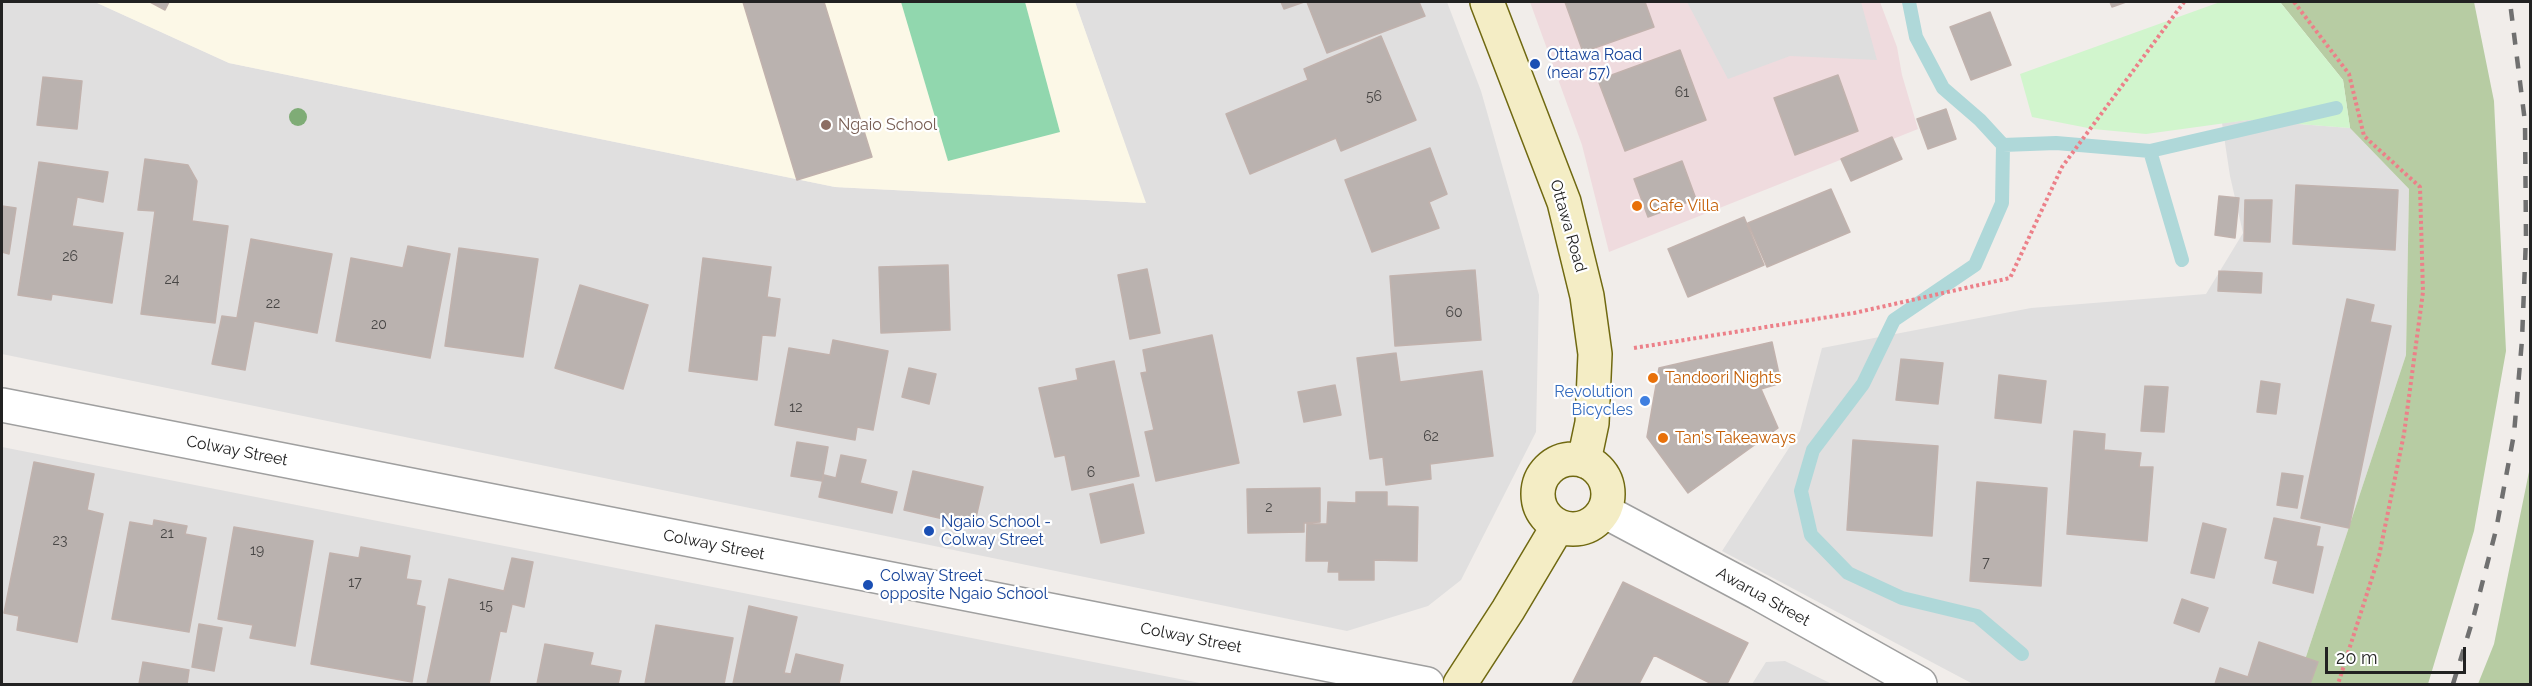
<!DOCTYPE html>
<style>
body{margin:0}
#map{position:relative;width:2532px;height:686px;overflow:hidden;background:#f1edea;font-family:Raleway,sans-serif}
canvas{display:block}
.frame{position:absolute;inset:0;border:3px solid #222;pointer-events:none}
.scale{position:absolute;left:2325px;top:647px;width:141px;height:27px;box-sizing:border-box;border:3px solid #222;border-top:0;padding-left:8px;font-size:18px;line-height:21px;white-space:nowrap;color:#222;-webkit-text-stroke:4px #fff;paint-order:stroke}
</style>
<div id="map">
<canvas width="2532" height="686"></canvas>
<div class="frame"></div>
<div class="scale">20 m</div>
</div>
<script>
const c = document.querySelector('canvas').getContext('2d');
c.lineJoin = 'round';
function paint(path, color) {
  c.fillStyle = color;
  c.fill(path, 'evenodd');
}
function poly(rows) {
  const path = new Path2D();
  for (const r of rows) {
    if (r.length === 3) {
      path.moveTo(r[0] + r[2], r[1]);
      path.arc(r[0], r[1], r[2], 0, 2 * Math.PI);
      continue;
    }
    path.moveTo(r[0], r[1]);
    for (let i = 2; i < r.length; i += 2) path.lineTo(r[i], r[i + 1]);
  }
  return path;
}
function trace(path, color, width, dash) {
  c.strokeStyle = color;
  c.lineWidth = width;
  c.lineCap = dash ? 'butt' : 'round';
  c.setLineDash(dash || []);
  c.stroke(path);
}
function write(font, color, halo, rows, align = 'center') {
  c.font = font + ' Raleway,sans-serif';
  c.lineWidth = 4.5;
  c.setLineDash([]);
  c.textBaseline = 'middle';
  c.strokeStyle = halo;
  c.fillStyle = color;
  for (const [text, x, y, turn = 0] of rows) {
    c.save();
    c.translate(x, y);
    c.rotate((+turn || 0) * Math.PI / 180);
    c.textAlign = isNaN(turn) ? turn : align;
    if (halo) c.strokeText(text, 0, 0);
    c.fillText(text, 0, 0);
    c.restore();
  }
}
paint(poly([
 [2,2,95,2,229,63,835,187,1145,203,1075,2,1447,2,1481,91,1539,295,1536,432,1461,580,1428,606,1347,631,2,354],
 [2248,120,2350,128,2409,189,2406,355,2297,684,1973,684,1722,551,1800,431,1822,348,2031,308,2206,294,2243,233,2230,176,2222,123],
 [2,447,1200,683,1200,684,2,684],
 [1785,661,1832,684,1752,684,1766,662]
]), '#e0dfdf');
paint(poly([
 [1530,2,1880,2,1897,47,1902,75,1918,129,1609,252,1582,145]
]), '#efdbde');
paint(poly([
 [95,2,1075,2,1146,203,835,187,229,63]
]), '#fcf8e7');
paint(poly([
 [2280,2,2474,2,2494,101,2506,351,2474,531,2428,684,2297,684,2406,355,2409,189,2350,128,2343,80],
 [2530,467,2530,684,2478,684,2494,644]
]), '#b7cca3');
paint(poly([
 [2220,2,2280,2,2343,80,2350,128,2248,120,2146,134,2093,129,2032,117,2020,74]
]), '#d1f5cd');
paint(poly([
 [901,2,1025,2,1060,132,948,161]
]), '#91d7ae');
paint(poly([
 [1687,2,1861,2,1877,60,1790,56,1728,79]
]), '#dedede');
trace(poly([
 [1909,2,1916,37,1943,88,1980,120,2003,145,2002,203,1975,265,1894,320,1863,384,1813,450,1801,491,1811,535,1848,573,1902,598,1977,616,2022,654],
 [2003,145,2056,143,2150,151,2336,108],
 [2150,151,2182,260]
]), '#afd8d9', 14);
const building = poly([
 [150,2,169,2,165,10,150,2],
 [743,2,824,2,872,157,797,180,743,2],
 [1281,2,1304,2,1284,9,1281,2],
 [1307,2,1419,2,1425,16,1327,53,1307,2],
 [1565,2,1645,2,1654,27,1583,52,1565,2],
 [2110,2,2126,2,2112,7,2110,2],
 [1990,12,2011,65,1971,80,1950,27,1990,12],
 [1381,36,1416,120,1341,151,1336,138,1250,174,1226,114,1308,80,1304,69,1381,36],
 [1680,50,1706,120,1625,151,1598,80,1680,50],
 [1838,75,1858,131,1795,155,1774,98,1838,75],
 [43,77,82,81,77,129,37,125,43,77],
 [1946,109,1956,139,1928,149,1917,119,1946,109],
 [1892,137,1902,159,1851,181,1841,159,1892,137],
 [1430,148,1447,194,1429,202,1439,228,1372,252,1345,180,1430,148],
 [145,159,188,165,197,181,192,221,228,226,215,323,141,314,155,211,138,210,145,159],
 [1682,161,1696,199,1648,217,1634,179,1682,161],
 [39,162,108,172,103,202,77,197,72,226,123,233,112,303,52,294,51,300,18,295,39,162],
 [2296,185,2398,190,2395,250,2293,244,2296,185],
 [1831,189,1850,232,1767,267,1748,223,1831,189],
 [2219,196,2239,198,2235,238,2215,235,2219,196],
 [2245,200,2272,200,2270,242,2244,241,2245,200],
 [2,206,16,208,9,254,2,252,2,206],
 [1744,217,1764,265,1688,297,1668,249,1744,217],
 [251,239,332,254,317,333,254,321,245,370,212,364,222,316,237,318,251,239],
 [408,246,450,254,430,358,336,341,351,258,403,268,408,246],
 [459,248,538,259,523,357,445,346,459,248],
 [703,258,771,267,767,297,780,299,775,336,762,335,757,380,689,371,703,258],
 [948,265,950,330,881,333,879,267,948,265],
 [1147,269,1160,333,1130,339,1118,275,1147,269],
 [1475,270,1481,340,1395,346,1390,276,1475,270],
 [2219,271,2262,273,2261,293,2218,291,2219,271],
 [580,285,648,305,623,389,555,368,580,285],
 [2347,299,2374,305,2370,322,2391,326,2349,528,2301,518,2347,299],
 [1212,335,1239,463,1156,481,1145,432,1154,430,1141,373,1147,372,1143,350,1212,335],
 [833,340,888,351,873,430,857,427,855,440,775,425,789,348,830,355,833,340],
 [1772,342,1781,383,1761,389,1778,428,1688,493,1647,437,1659,368,1772,342],
 [1396,353,1400,382,1482,371,1493,456,1430,464,1431,479,1386,485,1383,457,1370,459,1357,358,1396,353],
 [1901,359,1943,363,1938,404,1896,400,1901,359],
 [1114,361,1139,476,1072,490,1065,455,1055,457,1039,388,1078,380,1076,369,1114,361],
 [909,368,936,374,929,404,902,397,909,368],
 [1999,375,2046,381,2041,423,1995,418,1999,375],
 [2261,381,2280,384,2276,414,2257,412,2261,381],
 [1335,385,1341,415,1304,422,1298,392,1335,385],
 [2145,386,2168,387,2164,432,2141,431,2145,386],
 [2074,431,2105,434,2104,450,2141,453,2139,467,2153,467,2147,541,2067,534,2074,431],
 [1853,440,1938,446,1932,536,1847,530,1853,440],
 [797,442,828,447,822,481,791,476,797,442],
 [841,455,866,460,860,483,897,492,892,513,819,497,824,475,836,478,841,455],
 [34,462,94,474,87,510,103,514,77,642,17,630,19,616,4,613,34,462],
 [913,471,983,487,974,526,904,510,913,471],
 [2282,473,2303,476,2297,508,2277,505,2282,473],
 [1977,482,2047,488,2041,586,1970,581,1977,482],
 [1133,484,1144,533,1101,543,1090,494,1133,484],
 [1320,488,1320,522,1304,523,1304,532,1248,533,1247,489,1320,488],
 [1356,492,1387,492,1387,506,1418,507,1417,561,1374,560,1374,580,1339,580,1339,572,1328,572,1329,561,1306,561,1307,524,1327,524,1328,502,1356,503,1356,492],
 [2274,518,2320,527,2316,546,2323,547,2313,593,2273,583,2278,561,2265,558,2274,518],
 [154,520,187,526,185,534,206,538,189,632,112,619,130,522,153,526,154,520],
 [2203,523,2226,529,2214,578,2191,573,2203,523],
 [234,527,313,541,295,646,250,638,253,625,218,619,234,527],
 [361,547,410,556,406,579,421,581,416,605,425,607,412,682,311,664,330,553,359,558,361,547],
 [512,558,533,562,524,607,512,604,506,632,500,631,489,684,427,684,449,579,504,591,512,558],
 [1623,582,1748,643,1727,684,1712,684,1654,655,1639,684,1572,684,1623,582],
 [2182,599,2208,608,2199,632,2174,623,2182,599],
 [749,606,797,617,784,673,791,674,796,654,843,665,839,684,733,684,749,606],
 [199,624,222,628,214,671,192,667,199,624],
 [656,625,733,638,724,684,645,684,656,625],
 [2259,642,2318,662,2310,684,2215,684,2220,668,2248,677,2259,642],
 [545,644,593,653,590,665,621,671,618,684,537,684,545,644],
 [143,662,189,670,187,684,139,684,143,662]
]);
paint(building, '#bab2af');
trace(building, '#c1b2ad', 1.5);
const street = poly([
 [2,405,1427,684],
 [1604,511,1758,593,1920,684]
]);
const secondary = poly([
 [1487,2,1564,202,1587,296,1595,354,1592,423,1584,461],
 [1573,494,35],
 [1460,684,1508,610,1558,526]
]);
trace(street, '#9f9f9f', 36);
trace(secondary, '#706911', 36);
trace(poly([
 [2294,2,2349,74,2364,136,2420,187,2423,292,2404,434,2379,556,2338,684],
 [1634,348,1854,313,2010,278,2062,167,2184,2]
]), '#ec8089', 4, [3, 3]);
trace(street, '#fff', 33);
trace(secondary, '#f4edc5', 33);
trace(poly([
 [2453,684,2473,619,2496,530,2514,434,2522,340,2526,238,2525,122,2510,2]
]), '#707070', 4.5, [12, 12]);
c.fillStyle = '#7fac76';
for (const [x, y] of [
 [298,117]
]) {
  c.beginPath();
  c.arc(x, y, 9, 0, 2 * Math.PI);
  c.fill();
}
for (const [x, y, r, color] of [
 [1535,64,6,"#1a4fb4"],
 [826,125,6,"#8d6e63"],
 [1637,206,6,"#e8710a"],
 [1653,378,6,"#e8710a"],
 [1645,401,6,"#3f7fe0"],
 [1663,438,6,"#e8710a"],
 [929,531,6,"#1a4fb4"],
 [868,585,6,"#1a4fb4"]
]) {
  const dot = new Path2D();
  dot.arc(x, y, r, 0, 2 * Math.PI);
  c.fillStyle = color;
  c.fill(dot);
  trace(dot, '#fff', 2);
}
write('14px', '#484645', null, [
 ["61",1682,93],
 ["56",1374,97],
 ["26",70,257],
 ["24",172,280],
 ["22",273,304],
 ["60",1454,313],
 ["20",379,325],
 ["12",796,408],
 ["62",1431,437],
 ["6",1091,473],
 ["2",1269,508],
 ["21",167,534],
 ["23",60,541],
 ["19",257,551],
 ["7",1986,563],
 ["17",355,583],
 ["15",486,606]
]);
write('16px', '#164399', '#fff', [
 ["Ottawa Road",1547,55],
 ["(near 57)",1547,73],
 ["Ngaio School -",941,522],
 ["Colway Street",941,540],
 ["Colway Street",880,576],
 ["opposite Ngaio School",880,594]
], 'left');
write('16px', '#785e54', '#fff', [
 ["Ngaio School",838,125]
], 'left');
write('16px', '#c56008', '#fff', [
 ["Cafe Villa",1649,206],
 ["Tandoori Nights",1665,378],
 ["Tan's Takeaways",1675,438]
], 'left');
write('16px', '#222', '#fff', [
 ["Ottawa Road",1568,226,74],
 ["Colway Street",237,451,11],
 ["Colway Street",714,545,11],
 ["Awarua Street",1763,597,29],
 ["Colway Street",1191,638,11]
]);
write('16px', '#366cbe', '#fff', [
 ["Revolution",1633,392],
 ["Bicycles",1633,410]
], 'right');
</script>
